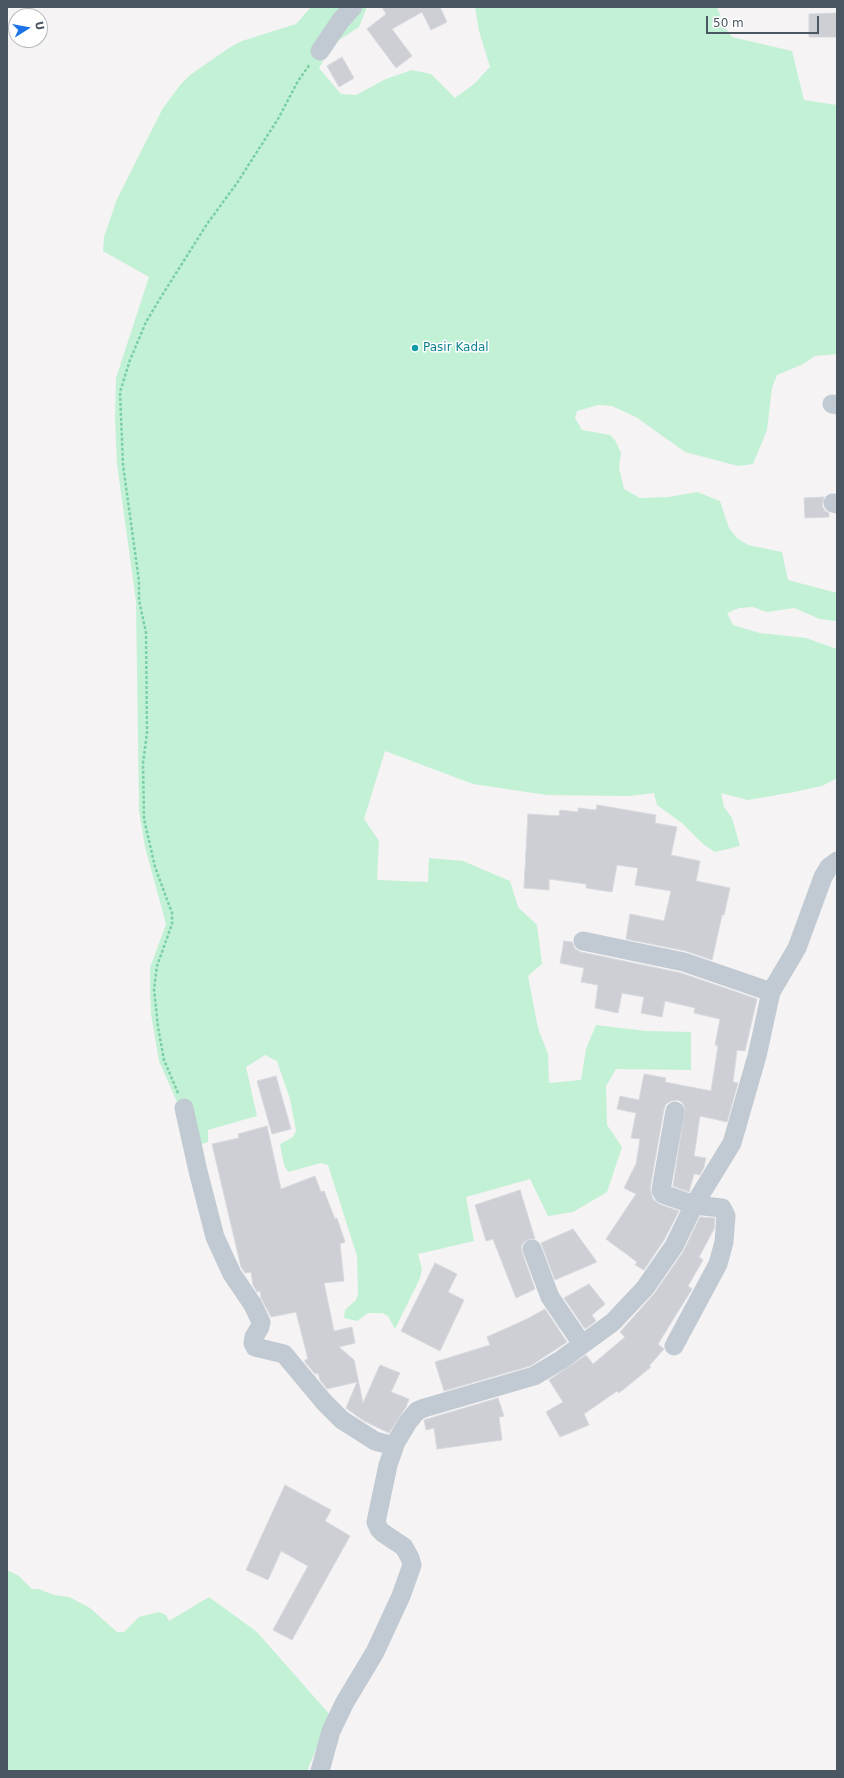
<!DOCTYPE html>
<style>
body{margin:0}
#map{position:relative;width:844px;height:1778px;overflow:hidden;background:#f5f3f3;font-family:"DejaVu Sans",sans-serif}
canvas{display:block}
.frame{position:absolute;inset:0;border:8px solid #4a5661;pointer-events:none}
.north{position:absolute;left:8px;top:8px;width:40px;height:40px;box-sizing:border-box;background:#fff;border:1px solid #b7bbc0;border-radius:50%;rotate:79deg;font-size:11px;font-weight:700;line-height:16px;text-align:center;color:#4a5661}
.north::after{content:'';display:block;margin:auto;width:14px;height:18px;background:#1a73e8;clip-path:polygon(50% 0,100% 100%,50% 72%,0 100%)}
.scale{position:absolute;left:706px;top:16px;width:113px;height:18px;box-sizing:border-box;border:2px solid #4a5661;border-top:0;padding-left:5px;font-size:12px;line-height:14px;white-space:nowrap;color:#4a5661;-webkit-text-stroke:3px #fff;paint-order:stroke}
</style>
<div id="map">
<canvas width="844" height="1778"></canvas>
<div class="frame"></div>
<div class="north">U</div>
<div class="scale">50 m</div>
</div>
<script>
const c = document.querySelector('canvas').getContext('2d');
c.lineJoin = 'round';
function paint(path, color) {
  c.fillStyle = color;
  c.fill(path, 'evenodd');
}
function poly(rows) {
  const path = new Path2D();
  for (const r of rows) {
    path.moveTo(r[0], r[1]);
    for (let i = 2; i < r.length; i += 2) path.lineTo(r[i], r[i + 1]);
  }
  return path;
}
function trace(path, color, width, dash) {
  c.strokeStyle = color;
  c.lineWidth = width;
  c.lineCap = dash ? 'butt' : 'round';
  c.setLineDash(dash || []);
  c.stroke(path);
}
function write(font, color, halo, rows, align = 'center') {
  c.font = font + ' "DejaVu Sans",sans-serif';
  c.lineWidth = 3;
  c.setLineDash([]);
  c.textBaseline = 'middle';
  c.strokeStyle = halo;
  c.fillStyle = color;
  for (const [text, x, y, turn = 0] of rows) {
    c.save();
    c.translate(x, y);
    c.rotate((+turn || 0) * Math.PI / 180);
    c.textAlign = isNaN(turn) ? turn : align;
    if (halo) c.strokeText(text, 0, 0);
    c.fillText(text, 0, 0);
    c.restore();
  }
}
paint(poly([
 [311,7,367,7,359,27,333,44,319,68,341,94,356,95,386,79,412,70,431,74,455,98,474,84,490,67,479,31,475,7,717,7,724,26,732,37,792,51,804,100,837,105,837,354,815,356,803,364,777,375,772,388,767,430,753,464,738,466,685,452,636,417,612,406,598,405,577,411,575,418,582,430,610,435,615,440,621,453,619,468,624,489,640,498,669,497,697,492,720,501,729,528,737,538,748,545,782,552,788,580,837,593,837,619,834,621,820,619,794,608,767,612,753,607,739,608,727,613,733,625,760,633,806,638,837,649,837,778,822,786,794,792,748,800,721,793,724,807,732,818,740,846,715,852,703,844,682,823,657,805,654,793,629,796,547,795,473,784,385,751,364,819,379,841,377,880,428,882,429,858,463,861,510,881,518,907,537,925,542,964,528,976,538,1028,548,1054,549,1083,581,1080,586,1049,596,1025,646,1031,691,1032,691,1070,616,1069,606,1086,607,1125,622,1147,607,1192,573,1212,548,1216,530,1179,466,1197,474,1241,418,1254,422,1269,420,1278,395,1329,388,1316,382,1313,368,1313,357,1321,344,1318,345,1310,356,1300,358,1294,357,1256,328,1165,321,1163,288,1172,284,1165,280,1144,293,1137,296,1131,290,1099,277,1061,265,1055,246,1067,257,1116,208,1130,208,1142,189,1148,178,1104,159,1061,151,1014,150,991,150,968,166,924,145,847,139,810,136,601,117,464,115,419,116,378,149,277,103,251,104,237,117,199,163,108,181,84,190,75,229,48,242,41,296,24],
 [7,1570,19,1576,32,1589,39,1589,54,1595,69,1597,90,1608,117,1632,124,1632,139,1617,159,1612,166,1615,169,1621,209,1597,257,1632,330,1715,307,1771,7,1771]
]), '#c3f1d5');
const building = poly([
 [382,7,440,7,447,22,431,30,422,12,392,29,412,56,396,68,367,29,386,14,382,7],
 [837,13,837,37,809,37,809,14,837,13],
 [342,57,354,78,339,87,327,66,342,57],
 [824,497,822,506,825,511,829,513,829,517,805,518,804,498,824,497],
 [597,805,656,815,655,823,677,827,671,855,700,861,696,881,730,888,724,915,722,915,712,960,686,951,626,939,630,914,664,921,671,891,635,885,638,868,617,865,612,892,586,888,586,884,549,879,549,890,524,888,528,814,559,816,560,810,578,812,578,808,596,810,597,805],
 [564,941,572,942,575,949,581,952,681,973,757,999,745,1051,737,1050,733,1082,738,1083,727,1122,700,1116,694,1156,706,1158,704,1167,700,1175,694,1174,689,1192,673,1186,685,1108,682,1102,677,1100,671,1101,666,1104,664,1109,650,1189,653,1199,659,1204,679,1211,664,1240,644,1270,635,1265,637,1262,606,1239,636,1194,624,1188,636,1164,640,1139,631,1138,636,1113,617,1109,620,1096,639,1100,644,1074,666,1078,665,1082,711,1091,718,1046,715,1045,720,1019,694,1013,695,1008,665,1001,662,1017,641,1013,644,997,622,993,618,1013,595,1008,598,985,581,982,584,968,560,963,564,941],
 [276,1076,291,1129,272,1134,257,1081,276,1076],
 [267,1126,281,1189,315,1176,321,1192,324,1191,335,1219,337,1218,345,1242,340,1244,344,1281,324,1283,334,1331,352,1327,355,1343,339,1347,354,1360,363,1403,380,1365,400,1373,391,1392,409,1399,406,1407,389,1433,364,1421,346,1408,357,1382,327,1389,320,1380,318,1373,315,1374,305,1362,305,1360,308,1359,296,1312,271,1317,261,1298,260,1291,257,1292,253,1285,251,1272,245,1273,241,1267,212,1144,239,1138,238,1134,267,1126],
 [520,1190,535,1239,529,1239,524,1242,521,1247,522,1252,535,1289,516,1298,493,1239,486,1241,475,1205,520,1190],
 [700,1217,715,1218,714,1229,699,1257,703,1260,688,1286,692,1289,658,1344,664,1349,649,1366,651,1367,619,1393,617,1391,584,1414,589,1425,560,1437,546,1412,563,1402,549,1380,586,1355,593,1364,625,1337,620,1332,654,1294,683,1252,700,1217],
 [573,1229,597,1262,555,1280,541,1243,573,1229],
 [435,1263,457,1274,448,1292,464,1300,440,1351,401,1331,435,1263],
 [589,1284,605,1304,592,1315,596,1321,585,1329,564,1298,589,1284],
 [545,1309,567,1342,530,1366,444,1391,435,1362,490,1345,487,1337,527,1319,545,1309],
 [498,1398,504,1416,499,1417,502,1440,437,1449,434,1428,426,1430,424,1420,498,1398],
 [285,1485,331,1510,325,1521,350,1536,292,1640,273,1630,308,1566,281,1551,268,1580,246,1570,285,1485]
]);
paint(building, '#cdcfd5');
trace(building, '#d7d9de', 1);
trace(poly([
 [178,1093,164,1060,158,1027,154,989,157,966,172,924,172,913,155,867,144,819,143,763,147,733,146,633,139,600,139,581,123,465,120,392,130,360,146,322,161,297,207,224,237,183,278,119,298,81,310,64]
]), '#7ad0a6', 2.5, [3, 2]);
trace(poly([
 [320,51,341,20,353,7],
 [832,404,837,405],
 [833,503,837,504],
 [583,941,684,962,771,992],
 [184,1108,198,1171,215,1237,232,1274,253,1305,261,1322,260,1327,254,1337,253,1343,255,1347,284,1354,324,1402,342,1420,375,1441,394,1446],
 [532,1249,550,1297,582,1344],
 [674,1346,718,1264,724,1242,726,1216,722,1208,694,1205,663,1194,661,1190,675,1111],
 [320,1771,331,1731,345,1702,375,1652,401,1596,412,1565,410,1558,404,1547,383,1533,379,1529,376,1522,388,1465,396,1442,408,1422,417,1411,424,1408,534,1376,561,1360,613,1322,645,1288,674,1246,694,1205,732,1143,757,1056,771,992,797,948,823,877,829,867,837,861]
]), '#c1cad2', 19);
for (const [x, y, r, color] of [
 [415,348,4,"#0f9aa8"]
]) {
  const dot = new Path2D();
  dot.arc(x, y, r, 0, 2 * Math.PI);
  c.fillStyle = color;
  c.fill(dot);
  trace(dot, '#fff', 1.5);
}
write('12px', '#0d838f', '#fff', [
 ["Pasir Kadal",423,348]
], 'left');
</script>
